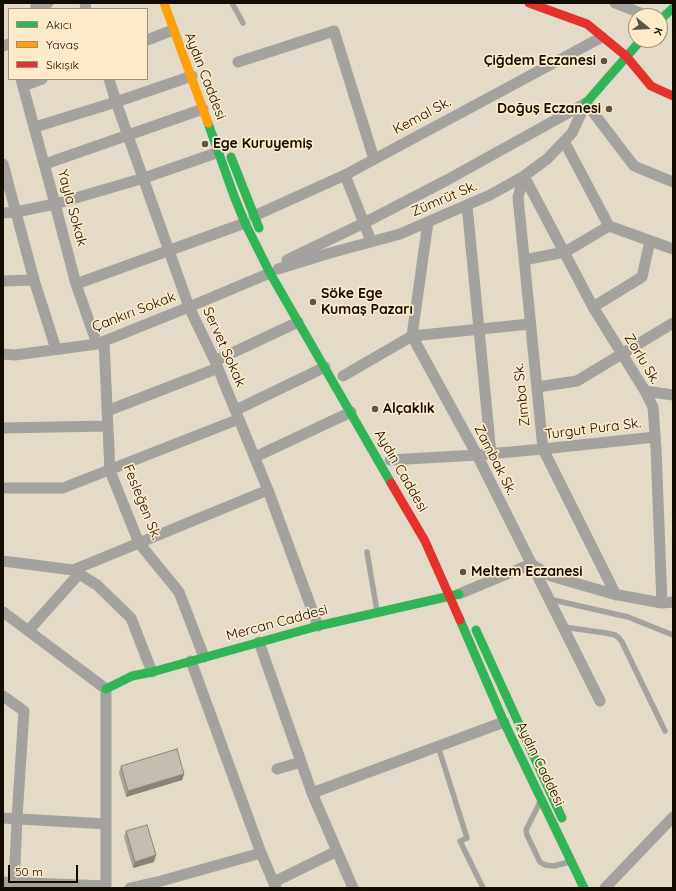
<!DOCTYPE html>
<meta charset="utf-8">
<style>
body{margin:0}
#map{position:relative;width:676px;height:891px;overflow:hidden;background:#e3dac8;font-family:Quicksand,sans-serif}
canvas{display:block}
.frame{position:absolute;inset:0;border:4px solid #120c03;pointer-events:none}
.legend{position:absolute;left:8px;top:8px;width:140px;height:72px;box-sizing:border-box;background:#fceac9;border:1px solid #9e917a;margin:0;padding:5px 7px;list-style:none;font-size:12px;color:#120c03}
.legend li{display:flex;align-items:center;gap:8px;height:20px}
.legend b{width:20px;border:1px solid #9e917a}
.north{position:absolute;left:628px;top:8px;width:40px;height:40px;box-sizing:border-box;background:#fceac9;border:1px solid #9e917a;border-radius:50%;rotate:108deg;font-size:11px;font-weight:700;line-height:16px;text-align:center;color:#120c03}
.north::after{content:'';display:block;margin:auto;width:14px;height:18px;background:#5b5448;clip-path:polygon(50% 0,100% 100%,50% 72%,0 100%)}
.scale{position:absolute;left:8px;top:865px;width:70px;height:18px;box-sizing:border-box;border:2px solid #120c03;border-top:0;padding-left:5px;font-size:12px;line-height:14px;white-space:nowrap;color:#120c03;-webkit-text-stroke:3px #fceac9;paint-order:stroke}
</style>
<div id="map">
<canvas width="676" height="891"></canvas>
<div class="frame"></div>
<ul class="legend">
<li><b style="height:5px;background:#30b455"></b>Akıcı</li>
<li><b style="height:5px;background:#ff9f0a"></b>Yavaş</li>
<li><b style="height:5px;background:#e5322d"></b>Sıkışık</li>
</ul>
<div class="north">K</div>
<div class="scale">50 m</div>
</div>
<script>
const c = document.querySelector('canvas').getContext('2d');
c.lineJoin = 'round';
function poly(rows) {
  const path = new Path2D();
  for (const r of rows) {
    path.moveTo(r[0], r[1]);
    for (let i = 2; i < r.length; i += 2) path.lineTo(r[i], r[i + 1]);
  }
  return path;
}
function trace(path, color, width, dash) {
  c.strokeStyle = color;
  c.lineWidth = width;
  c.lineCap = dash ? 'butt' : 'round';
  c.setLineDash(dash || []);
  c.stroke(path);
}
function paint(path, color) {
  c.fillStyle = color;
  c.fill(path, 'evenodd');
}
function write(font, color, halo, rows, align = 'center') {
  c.font = font + ' Quicksand,sans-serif';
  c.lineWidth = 3.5;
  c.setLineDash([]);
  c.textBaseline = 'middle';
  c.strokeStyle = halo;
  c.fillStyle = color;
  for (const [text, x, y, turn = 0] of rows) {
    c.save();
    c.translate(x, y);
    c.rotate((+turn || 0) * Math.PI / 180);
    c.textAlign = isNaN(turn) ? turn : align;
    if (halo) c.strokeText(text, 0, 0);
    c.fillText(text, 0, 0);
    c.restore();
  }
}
trace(poly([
 [232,3,243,23],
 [367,552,377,611],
 [549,599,628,617,673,635],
 [563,627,606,633,615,635,619,638,622,642,665,731],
 [438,746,467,838,460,841,483,888],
 [540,802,526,830,527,835,540,862,545,865,554,866,569,862]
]), '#a3a29f', 5.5);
trace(poly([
 [85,3,86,9],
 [615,3,648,16],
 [36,9,36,6,48,3],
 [147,40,173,30],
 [3,46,9,44],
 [238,62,334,31,374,159],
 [21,79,55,204,76,284,97,344],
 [109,79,116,102,189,307,215,361,268,490,318,626],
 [23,86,42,79],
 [586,103,634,166,673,182],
 [35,127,116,102,192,76],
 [564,141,609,226,673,249],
 [3,164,34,280,56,349],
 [45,164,203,109],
 [345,175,371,241],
 [524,176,593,307,645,391,653,407,656,448,662,603],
 [524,176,518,197,543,449,616,595],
 [467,205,491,454],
 [3,213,16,212,55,204,144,178,219,152],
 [254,216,345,175,602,37],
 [428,222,412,336,477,455,600,701],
 [287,260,364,223,447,180,586,103],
 [524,260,565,252,609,226],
 [278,269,330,253,400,234,490,195,524,176,547,159,572,133,586,103],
 [3,281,34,280],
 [76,284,245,223],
 [593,307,642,277,650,241],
 [104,342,110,471,139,543,179,592,204,657],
 [3,354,15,355,97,344,189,307,270,273],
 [215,361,298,322],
 [343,376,412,336,530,324],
 [537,387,577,381,673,323],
 [645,391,673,395],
 [236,410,325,367],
 [107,411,218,368],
 [3,428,108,426],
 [255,457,351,412],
 [390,460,477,455,543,449,655,437],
 [3,488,63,488,239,419],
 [3,561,73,570,97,585,131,618,152,672],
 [73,570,268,490],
 [459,594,531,564,551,576,613,594,662,603,673,602],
 [3,612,106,689,106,888],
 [28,631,79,574],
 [259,642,312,793,353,888],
 [191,661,261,853,276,888],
 [3,696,24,711,17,818,14,888],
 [277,769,301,762],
 [312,793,504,722],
 [3,818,106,824],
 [3,882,106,886],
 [274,882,337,851],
 [130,888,161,881,261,853],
 [605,888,673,817]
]), '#a3a29f', 11);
trace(poly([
 [660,20,673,8],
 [586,103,641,40],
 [208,123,234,196,245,223,270,273,391,483],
 [231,157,259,228],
 [460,620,504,722,584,888],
 [476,630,562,818],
 [106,689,132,676,152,672,318,626,459,594]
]), '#30b455', 9);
trace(poly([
 [164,3,208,123]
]), '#ff9f0a', 9);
trace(poly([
 [529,3,587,24,626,56,651,86,673,96],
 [391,483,425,541,460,620]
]), '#e5322d', 9);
paint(poly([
 [121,766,184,774,182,780,126,797,119,773],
 [126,831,154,862,133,868,124,837]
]), '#a9a396');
paint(poly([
 [184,774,182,780,126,797,128,791],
 [156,855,154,862,133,868,135,862]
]), '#89847a');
const building = poly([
 [177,749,184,774,128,791,121,766,177,749],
 [147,825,156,855,135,862,126,831,147,825]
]);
paint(building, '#c4bdaf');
trace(building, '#89847a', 1);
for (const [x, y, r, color] of [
 [604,61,4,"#5b5448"],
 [609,109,4,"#5b5448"],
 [205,144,4,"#5b5448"],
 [313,302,4,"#5b5448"],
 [375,409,4,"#5b5448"],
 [463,572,4,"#5b5448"]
]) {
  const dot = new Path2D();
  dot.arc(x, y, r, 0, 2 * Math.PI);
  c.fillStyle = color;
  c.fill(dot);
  trace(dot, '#fceac9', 1.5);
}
write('bold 14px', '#120c03', '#fceac9', [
 ["Çiğdem Eczanesi",596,61,"right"],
 ["Doğuş Eczanesi",601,109,"right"],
 ["Ege Kuruyemiş",213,144],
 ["Söke Ege",321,294],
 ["Kumaş Pazarı",321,310],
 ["Alçaklık",383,409],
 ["Meltem Eczanesi",471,572]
], 'left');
write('14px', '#120c03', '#fceac9', [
 ["Aydın Caddesi",205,76,69],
 ["Kemal Sk.",422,116,-28],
 ["Zümrüt Sk.",444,199,-23],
 ["Yayla Sokak",72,208,75],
 ["Çankırı Sokak",134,312,-21],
 ["Servet Sokak",224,347,66],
 ["Zorlu Sk.",642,359,59],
 ["Zımba Sk.",522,395,-96],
 ["Turgut Pura Sk.",593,429,-7],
 ["Zambak Sk.",495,460,63],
 ["Aydın Caddesi",401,471,60],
 ["Fesleğen Sk.",142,502,68],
 ["Mercan Caddesi",277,623,-15],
 ["Aydın Caddesi",540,764,64]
]);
</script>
